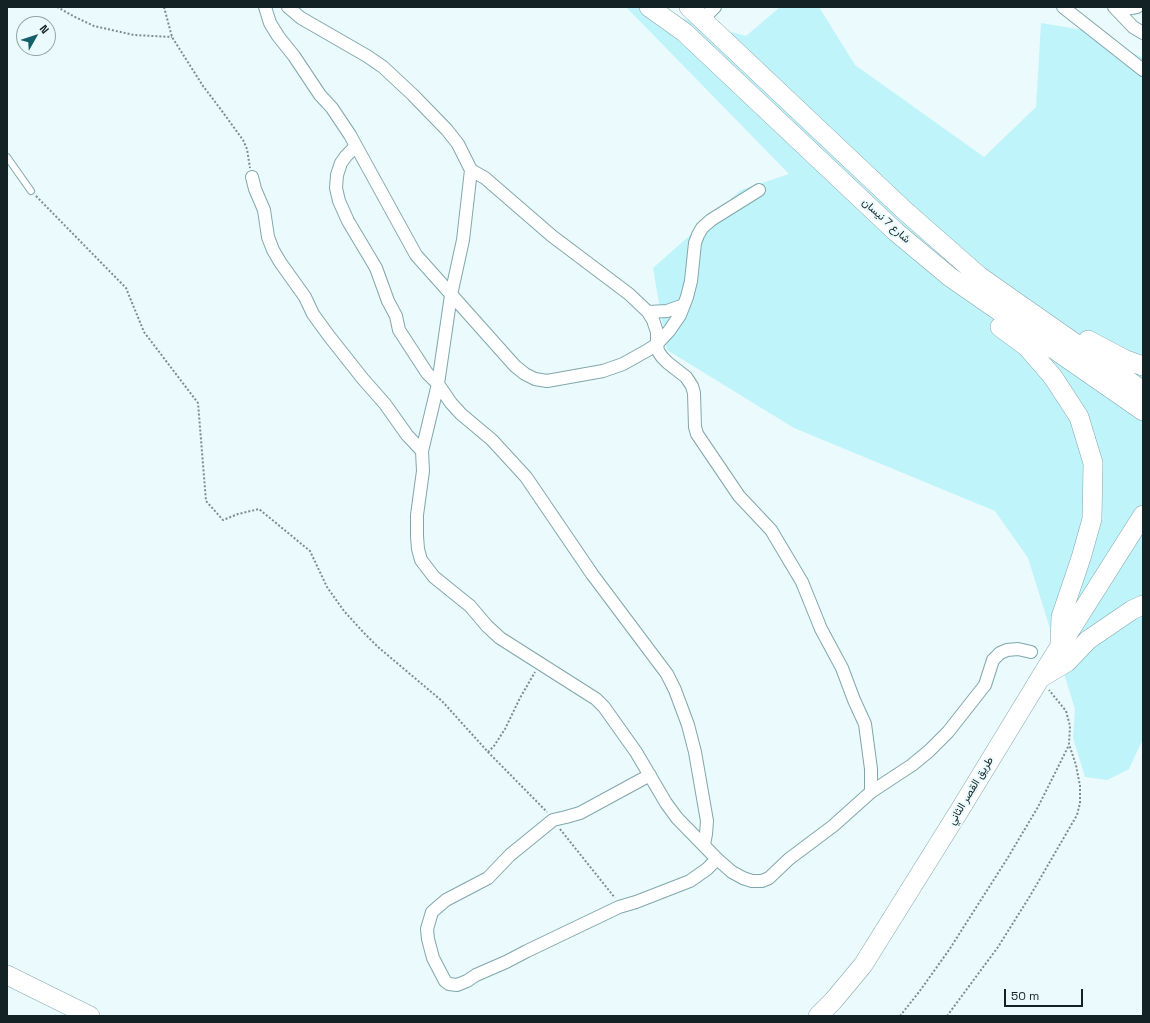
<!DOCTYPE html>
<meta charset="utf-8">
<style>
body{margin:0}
#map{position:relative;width:1150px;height:1023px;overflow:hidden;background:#eafafd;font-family:"Space Grotesk",sans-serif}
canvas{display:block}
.frame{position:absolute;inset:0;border:8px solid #132325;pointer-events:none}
.north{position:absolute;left:16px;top:16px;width:40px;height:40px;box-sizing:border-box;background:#eafafd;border:1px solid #94a4a7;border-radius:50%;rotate:51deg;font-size:11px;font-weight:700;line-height:16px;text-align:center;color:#132325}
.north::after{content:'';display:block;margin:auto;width:14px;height:18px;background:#12616a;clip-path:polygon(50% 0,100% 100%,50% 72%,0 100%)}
.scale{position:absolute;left:1004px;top:989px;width:79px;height:18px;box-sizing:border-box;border:2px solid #132325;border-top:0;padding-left:5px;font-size:12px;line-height:14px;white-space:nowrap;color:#132325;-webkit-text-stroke:3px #eafafd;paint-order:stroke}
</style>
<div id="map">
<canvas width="1150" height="1023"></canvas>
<div class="frame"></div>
<div class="north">N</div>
<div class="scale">50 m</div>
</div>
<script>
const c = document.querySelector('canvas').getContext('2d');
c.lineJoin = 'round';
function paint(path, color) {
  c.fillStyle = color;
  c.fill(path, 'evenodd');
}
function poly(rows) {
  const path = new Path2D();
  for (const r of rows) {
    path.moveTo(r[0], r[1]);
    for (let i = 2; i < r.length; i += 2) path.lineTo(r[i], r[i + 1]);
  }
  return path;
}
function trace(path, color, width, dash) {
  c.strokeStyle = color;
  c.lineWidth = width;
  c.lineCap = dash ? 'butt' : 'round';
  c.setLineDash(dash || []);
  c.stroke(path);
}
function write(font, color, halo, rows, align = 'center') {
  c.font = font + ' "Space Grotesk",Vazirmatn,sans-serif';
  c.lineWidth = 4;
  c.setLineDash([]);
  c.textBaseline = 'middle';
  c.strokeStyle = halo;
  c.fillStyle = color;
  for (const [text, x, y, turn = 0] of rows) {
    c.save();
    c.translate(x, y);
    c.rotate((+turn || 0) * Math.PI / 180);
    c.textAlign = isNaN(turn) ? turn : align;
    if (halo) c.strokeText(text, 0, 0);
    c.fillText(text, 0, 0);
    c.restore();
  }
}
paint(poly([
 [626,7,641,7,746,36,780,7,819,7,855,65,984,157,1036,107,1041,23,1083,30,1143,58,1143,742,1141,743,1129,769,1107,780,1085,777,1073,738,1075,709,1028,558,995,511,794,428,667,350,653,268,741,190,789,174]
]), '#c0f4fb');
const lane = poly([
 [7,157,31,191]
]);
const street = poly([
 [265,7,270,23,278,36,294,56,320,95,332,108,350,135,416,255,515,366,525,374,535,379,547,381,603,371,623,364,648,350,657,344,669,331,680,315,687,297,691,281,695,243,698,235,702,228,711,220,759,190],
 [288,7,301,18,367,56,383,67,413,95,447,130,458,144,471,170,463,240,451,295,438,384,422,451,423,471,417,515,417,536,418,549,421,560,434,577,470,606,487,626,500,638,596,699,604,707,636,752,666,803,677,818,717,859,732,872,743,878,752,881,762,881,769,878,789,859,833,826,871,792,912,765,929,751,948,732,985,685,993,660,1000,653,1007,650,1018,649,1031,652],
 [1063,7,1143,70],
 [1114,7,1133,27,1143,33],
 [1125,9,1137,7],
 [703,19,715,7],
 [356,146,346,156,341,163,337,175,336,188,339,201,348,221,376,268,388,301,396,316,399,330,427,373,438,384,451,403,461,414,492,440,526,477,592,574,667,674,675,690,688,725,695,752,707,821,706,834,704,845],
 [471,170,485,178,552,236,629,294,648,312,653,320,657,332,657,344,658,351,662,357,668,363,686,377,692,386,694,393,695,427,697,434,739,496,771,530,802,582,821,629,842,668,854,700,865,724,871,769,871,792],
 [252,177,255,189,264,210,268,237,273,250,280,262,305,297,313,314,329,336,363,379,385,404,407,435,422,451],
 [648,312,667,311,684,305],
 [650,775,580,813,566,817,553,820,510,855,488,878,446,900,432,912,427,929,428,939,433,958,445,981,449,984,457,985,467,981,476,975,506,962,527,951,619,907,636,902,690,881,707,869,717,859]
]);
const primary = poly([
 [649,7,684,32,896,232,950,277,1143,411],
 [689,7,904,210,979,276,1143,391],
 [1000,327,1027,347,1053,377,1079,417,1093,463,1092,519,1081,558,1061,617,1060,645],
 [1088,340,1126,360,1143,366],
 [1042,677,1067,662,1088,640,1132,610,1143,605],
 [7,975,90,1016],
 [818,1016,833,1001,863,965,961,808,1050,662,1143,515]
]);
trace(lane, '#80a7ac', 8);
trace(street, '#80a7ac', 14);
trace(primary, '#80a7ac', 20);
trace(poly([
 [57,7,75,17,94,26,134,35,172,37],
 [164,7,172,37,203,86,219,107,243,140,247,149,250,168],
 [36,196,126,288,144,332,198,403,206,501,223,520,238,514,259,509,310,551,327,587,344,611,364,633,378,647,442,701,488,752,547,812],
 [488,752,494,746,505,729,520,698,535,672],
 [560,829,615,898],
 [900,1016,919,992,949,950,1007,859,1038,807,1069,745],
 [947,1016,998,947,1030,896,1077,815,1080,803,1080,786,1076,765,1069,744,1070,726,1066,711,1049,690]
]), '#7c8c8f', 2, [2, 2]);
trace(lane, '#fff', 6);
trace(street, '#fff', 12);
trace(primary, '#fff', 19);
write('11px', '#132325', '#eafafd', [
 ["شارع 7 نيسان",886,221,42],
 ["طريق القصر الثاني",971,791,-59]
]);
</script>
